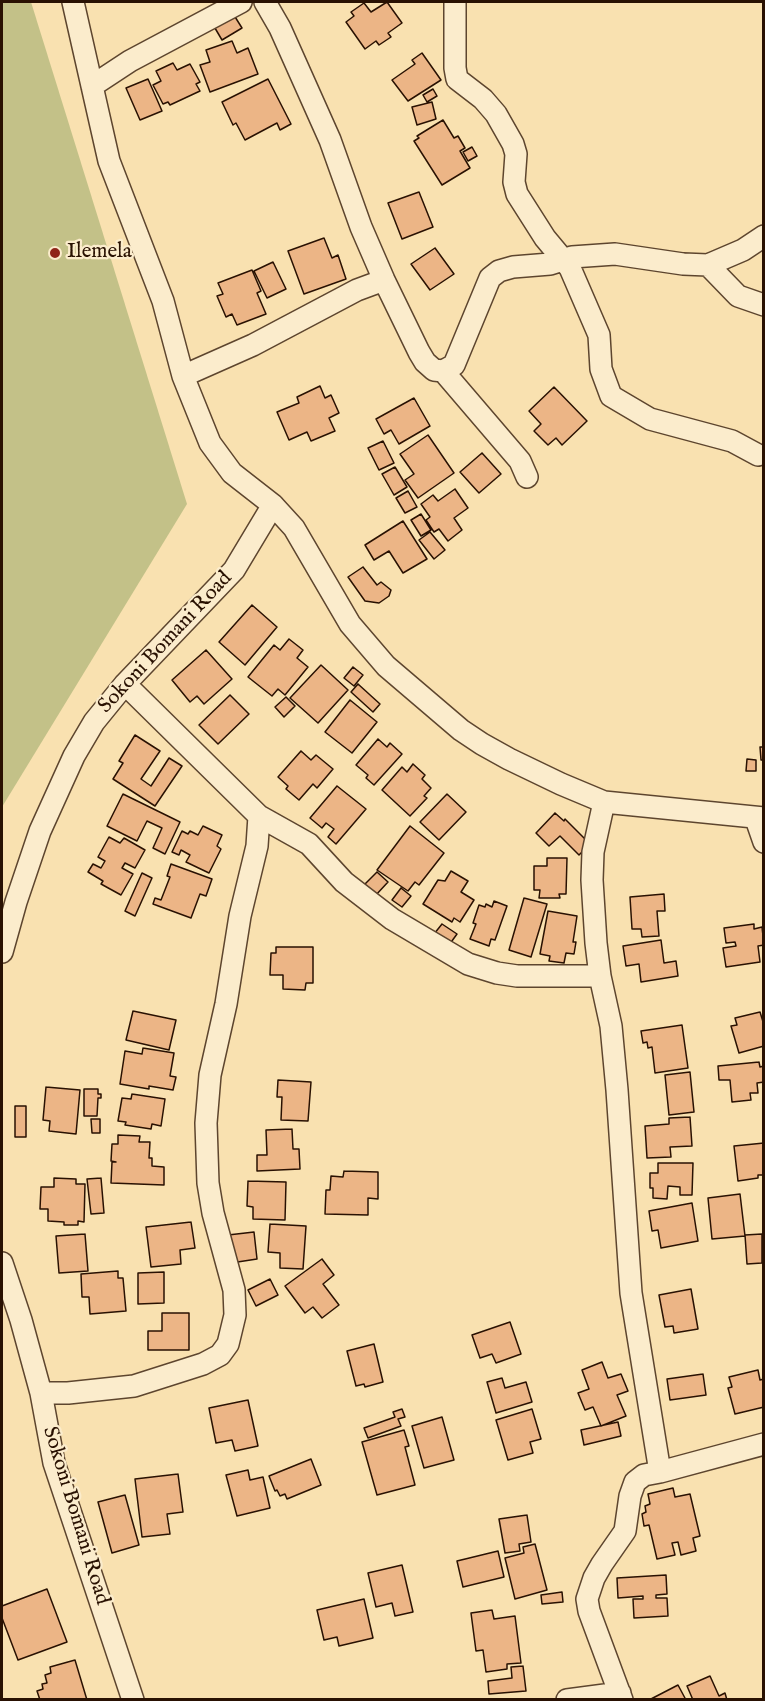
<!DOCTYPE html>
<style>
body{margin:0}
#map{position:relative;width:765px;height:1701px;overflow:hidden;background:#f9e1b0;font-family:"IM FELL English",serif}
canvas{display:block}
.frame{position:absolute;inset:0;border:3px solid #291102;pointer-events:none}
</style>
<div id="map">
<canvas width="765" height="1701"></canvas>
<div class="frame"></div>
</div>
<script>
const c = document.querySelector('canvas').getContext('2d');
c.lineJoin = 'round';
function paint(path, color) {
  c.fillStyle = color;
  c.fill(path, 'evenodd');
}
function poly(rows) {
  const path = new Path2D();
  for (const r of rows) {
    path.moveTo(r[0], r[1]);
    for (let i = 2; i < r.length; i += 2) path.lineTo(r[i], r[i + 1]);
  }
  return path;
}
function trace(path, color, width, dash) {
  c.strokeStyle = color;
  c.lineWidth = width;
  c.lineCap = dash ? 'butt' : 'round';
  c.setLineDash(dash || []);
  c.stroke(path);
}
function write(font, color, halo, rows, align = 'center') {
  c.font = font + ' "IM FELL English",serif';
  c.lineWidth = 4.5;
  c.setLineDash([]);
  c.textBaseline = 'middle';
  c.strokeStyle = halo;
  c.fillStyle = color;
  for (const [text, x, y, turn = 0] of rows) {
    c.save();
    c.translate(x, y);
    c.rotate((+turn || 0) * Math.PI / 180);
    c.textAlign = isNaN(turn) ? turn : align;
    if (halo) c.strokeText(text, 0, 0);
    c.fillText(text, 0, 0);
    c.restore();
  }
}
paint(poly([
 [2,2,31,2,187,504,2,807]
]), '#c3c188');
const building = poly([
 [387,2,402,23,388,33,391,37,379,45,376,41,365,49,346,22,354,16,351,12,364,3,371,12,387,2],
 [232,12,242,28,222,40,212,23,232,12],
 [232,41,237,53,248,48,258,74,210,92,200,65,210,62,206,50,232,41],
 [422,53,441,80,408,101,392,80,415,64,412,60,422,53],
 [173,63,177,70,190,64,200,82,196,84,200,91,170,105,168,102,163,104,153,85,161,81,156,71,173,63],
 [148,79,162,111,140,120,126,88,148,79],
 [268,79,291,124,280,130,277,123,245,140,236,123,233,125,222,102,268,79],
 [433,89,437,96,427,102,423,95,433,89],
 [432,102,436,119,417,125,412,107,432,102],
 [443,120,454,138,458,136,465,148,460,151,470,168,442,185,414,141,419,138,417,136,443,120],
 [472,147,477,156,468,161,463,152,472,147],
 [419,192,433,227,402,239,388,203,419,192],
 [324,238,332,258,338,255,346,279,304,294,288,251,324,238],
 [435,248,454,274,430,290,411,264,435,248],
 [273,262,286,289,267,298,254,271,273,262],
 [252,270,261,291,257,293,266,314,237,325,232,314,226,317,217,296,223,294,218,283,252,270],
 [320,386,325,398,331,395,339,413,329,418,335,431,311,441,307,432,289,440,277,412,299,403,297,397,320,386],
 [554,387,587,421,562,445,556,438,548,445,534,431,541,424,529,411,554,387],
 [414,398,430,426,399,444,391,430,384,434,376,419,414,398],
 [428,435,454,473,418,498,405,480,414,474,400,454,428,435],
 [383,441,394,463,379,470,368,448,383,441],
 [482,453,501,474,479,493,460,472,482,453],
 [395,467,407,487,394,495,382,474,395,467],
 [455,489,468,508,454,518,462,530,448,541,439,529,434,532,426,520,430,517,421,504,433,495,438,501,455,489],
 [408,491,417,507,405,513,396,498,408,491],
 [421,514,431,530,421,536,411,520,421,514],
 [403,521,427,559,403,573,389,551,374,560,365,545,403,521],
 [430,532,445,550,434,559,419,540,430,532],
 [363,567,377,585,381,582,391,590,389,596,379,603,365,601,348,577,363,567],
 [252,605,277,627,245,665,219,642,252,605],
 [289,639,303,650,297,658,308,667,285,695,278,689,272,696,248,677,274,645,280,650,289,639],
 [206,650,232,679,204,704,197,696,190,702,172,680,206,650],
 [321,665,348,690,318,723,290,698,321,665],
 [353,667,363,675,354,686,344,678,353,667],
 [358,684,380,704,373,712,351,692,358,684],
 [230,695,249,714,218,744,199,725,230,695],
 [286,697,295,706,284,717,275,707,286,697],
 [350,700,377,722,352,753,325,732,350,700],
 [135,735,160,751,141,779,151,786,169,758,182,766,155,806,113,779,123,763,119,761,135,735],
 [378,739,387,747,390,743,402,754,374,785,366,778,368,775,356,765,378,739],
 [760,747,764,747,764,760,761,760,760,747],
 [301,751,311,760,316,755,333,769,317,788,313,784,299,800,286,789,288,786,278,777,301,751],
 [747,759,756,760,756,771,746,771,747,759],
 [413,764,425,775,422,779,431,788,424,796,427,798,410,816,382,790,402,767,407,772,413,764],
 [337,786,366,809,336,844,328,837,334,829,326,823,322,828,310,818,337,786],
 [123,794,180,822,165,854,153,848,162,828,147,821,137,841,107,826,123,794],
 [447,794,466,812,439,840,420,822,447,794],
 [555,813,564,821,565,819,590,844,579,855,560,836,549,846,536,833,555,813],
 [203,826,222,835,217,846,221,849,209,873,186,862,190,855,181,850,179,855,172,852,182,831,188,834,190,831,198,835,203,826],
 [410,826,444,853,419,885,415,882,408,891,377,870,410,826],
 [109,837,120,843,124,838,145,850,135,868,125,863,122,868,133,874,121,895,101,884,103,881,88,872,93,864,101,868,105,861,98,857,109,837],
 [547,858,567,858,566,894,559,894,560,898,539,898,540,890,534,890,534,866,547,866,547,858],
 [171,864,212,879,206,896,200,894,191,918,153,904,155,898,161,900,170,877,167,876,171,864],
 [451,871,468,881,461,892,474,900,460,922,454,918,452,922,423,904,438,880,445,881,451,871],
 [377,872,388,882,375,896,364,885,377,872],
 [142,873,152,878,135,916,125,911,142,873],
 [401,888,411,896,402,907,392,900,401,888],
 [664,894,665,911,657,911,659,936,642,937,641,929,632,929,630,897,664,894],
 [524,898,547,904,531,957,509,950,524,898],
 [494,901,507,906,495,940,491,939,489,946,470,939,476,924,473,923,479,905,485,907,486,904,492,907,494,901],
 [548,911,577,916,573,942,576,942,574,954,566,953,564,963,549,961,550,956,540,954,548,911],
 [442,924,457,934,449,945,434,934,442,924],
 [754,924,754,929,762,927,764,945,758,946,760,962,726,967,723,948,736,946,735,942,726,943,724,928,754,924],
 [661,940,664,963,676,961,678,976,641,982,639,964,626,966,623,946,661,940],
 [276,947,313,947,313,983,306,983,305,990,283,989,283,975,270,975,271,953,276,953,276,947],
 [133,1011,176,1020,169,1050,126,1040,133,1011],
 [760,1012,764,1025,764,1046,739,1053,731,1026,737,1025,735,1018,760,1012],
 [682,1025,688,1068,655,1073,652,1047,648,1048,647,1042,643,1043,641,1031,682,1025],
 [143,1048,174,1053,170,1076,176,1077,173,1090,149,1086,149,1089,120,1084,125,1051,142,1054,143,1048],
 [759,1062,760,1067,764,1066,764,1082,757,1083,758,1093,750,1093,751,1100,732,1102,730,1080,719,1080,718,1066,759,1062],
 [690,1072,694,1112,669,1115,665,1075,690,1072],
 [278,1080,311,1082,308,1121,281,1120,282,1097,277,1097,278,1080],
 [46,1087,80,1090,76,1134,49,1131,50,1121,43,1120,46,1087],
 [84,1089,98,1089,98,1094,101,1094,101,1098,98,1098,97,1116,84,1116,84,1089],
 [132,1094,165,1099,161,1126,152,1124,151,1129,125,1125,126,1122,118,1121,122,1098,131,1099,132,1094],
 [15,1106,26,1106,26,1137,15,1137,15,1106],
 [690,1117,692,1146,670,1147,671,1157,647,1158,645,1126,669,1124,669,1118,690,1117],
 [91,1119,100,1119,100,1133,92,1133,91,1119],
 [292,1129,293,1149,299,1149,300,1169,257,1171,257,1155,267,1155,266,1130,292,1129],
 [118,1135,140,1136,139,1142,150,1142,149,1158,152,1158,152,1166,164,1167,164,1185,111,1183,112,1162,116,1162,111,1161,112,1144,118,1144,118,1135],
 [764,1143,764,1175,758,1175,758,1178,738,1181,734,1146,764,1143],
 [658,1163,693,1163,692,1195,680,1195,680,1187,668,1186,667,1199,653,1198,653,1188,650,1188,650,1173,658,1173,658,1163],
 [344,1171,378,1172,378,1199,368,1198,368,1215,325,1214,326,1190,330,1190,331,1176,343,1177,344,1171],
 [54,1178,76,1179,76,1184,85,1184,84,1222,78,1221,78,1225,64,1225,64,1222,48,1221,48,1209,40,1209,41,1187,54,1187,54,1178],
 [101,1178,104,1213,91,1214,87,1179,101,1178],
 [248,1181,286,1182,285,1220,253,1219,253,1207,247,1206,248,1181],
 [740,1194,745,1236,712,1239,708,1198,740,1194],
 [692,1203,698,1241,661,1248,658,1230,652,1231,649,1211,692,1203],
 [191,1222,195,1248,180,1250,181,1264,151,1267,146,1227,191,1222],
 [270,1224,306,1226,303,1269,280,1268,280,1253,268,1252,270,1224],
 [254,1232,257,1259,231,1263,228,1235,254,1232],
 [85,1234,88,1271,59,1273,56,1236,85,1234],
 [762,1234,762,1263,747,1264,745,1235,762,1234],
 [322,1259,334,1275,323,1284,339,1305,322,1318,313,1307,305,1313,285,1286,322,1259],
 [118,1271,118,1278,123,1278,126,1311,90,1314,89,1297,82,1297,81,1274,118,1271],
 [164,1272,164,1303,138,1304,138,1273,164,1272],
 [270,1279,278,1295,256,1306,248,1290,270,1279],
 [691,1289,698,1329,674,1333,673,1326,665,1327,659,1295,691,1289],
 [162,1313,189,1313,189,1350,148,1350,148,1331,162,1331,162,1313],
 [510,1322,521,1354,496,1363,492,1354,480,1358,472,1335,510,1322],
 [374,1344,383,1382,365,1387,364,1384,356,1386,347,1351,374,1344],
 [602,1362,608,1378,621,1374,628,1391,617,1395,626,1416,601,1426,593,1407,585,1410,578,1393,589,1389,582,1370,602,1362],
 [758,1370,760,1380,764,1379,764,1407,735,1414,728,1388,732,1387,729,1377,758,1370],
 [703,1374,706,1395,670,1400,667,1379,703,1374],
 [502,1378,505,1388,526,1382,532,1402,496,1413,487,1382,502,1378],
 [248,1400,258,1446,235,1451,232,1440,216,1443,209,1408,248,1400],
 [402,1409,405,1417,398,1419,401,1426,368,1438,364,1428,395,1417,393,1412,402,1409],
 [532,1409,541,1439,530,1442,533,1453,508,1460,496,1420,532,1409],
 [442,1417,454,1460,424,1468,412,1426,442,1417],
 [618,1422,621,1436,584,1445,581,1430,618,1422],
 [404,1430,409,1446,405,1447,415,1485,377,1495,362,1442,404,1430],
 [311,1459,321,1485,287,1499,285,1494,280,1496,277,1490,275,1491,269,1476,311,1459],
 [248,1470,250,1480,263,1477,270,1508,237,1516,226,1475,248,1470],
 [178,1474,183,1512,167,1514,170,1534,142,1537,135,1479,178,1474],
 [673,1488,675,1497,690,1494,700,1536,693,1538,696,1551,681,1555,678,1542,672,1543,675,1555,657,1559,649,1525,644,1526,642,1514,646,1512,645,1506,650,1504,648,1494,673,1488],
 [125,1495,139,1545,112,1553,98,1502,125,1495],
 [527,1515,531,1542,519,1544,520,1551,505,1553,499,1519,527,1515],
 [535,1544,547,1590,515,1599,505,1558,524,1553,523,1547,535,1544],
 [498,1551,504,1577,463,1587,457,1561,498,1551],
 [402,1565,413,1612,395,1616,392,1603,376,1607,368,1573,402,1565],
 [666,1575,667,1594,656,1595,656,1598,667,1598,668,1616,634,1618,633,1599,643,1599,643,1596,618,1598,617,1578,666,1575],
 [47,1589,67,1642,18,1660,2,1618,2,1606,47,1589],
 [562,1592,563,1602,542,1604,541,1595,562,1592],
 [364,1599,373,1638,339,1646,337,1637,324,1640,317,1610,364,1599],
 [492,1610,494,1619,515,1616,521,1663,507,1664,507,1669,486,1672,483,1650,476,1651,471,1613,492,1610],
 [75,1660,87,1700,40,1700,37,1691,43,1689,42,1684,47,1683,45,1675,51,1673,50,1667,75,1660],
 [523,1666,526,1691,489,1694,488,1681,512,1678,511,1667,523,1666],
 [710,1676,719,1696,725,1693,727,1700,693,1700,687,1686,710,1676],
 [678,1685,686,1700,649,1700,678,1685]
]);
paint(building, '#ecb586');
trace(building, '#291102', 1.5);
const minor = poly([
 [73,2,109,161,163,301,183,376,210,443,232,473,273,505,294,528,350,624,386,666,461,730,482,744,509,759,561,784,604,802,764,818],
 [265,2,280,28,330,140,361,227,384,280,419,352,425,362,434,370,443,371,454,365,490,278,499,271,513,267,550,264,572,257,615,254,683,264,708,265,738,296,764,305],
 [455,2,455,68,457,79,483,99,496,114,513,144,516,154,514,182,517,194,545,238,570,268,599,335,601,369,611,396,650,419,732,441,758,455],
 [92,86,130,61,241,2],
 [708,265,743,250,764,236],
 [443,371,520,461,527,477],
 [183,376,253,345,357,290,384,280],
 [125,684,259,816,309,844,344,882,392,919,468,964,497,973,517,976,600,976],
 [604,802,593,852,592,880,596,943,600,976,611,1026,617,1090,631,1293,660,1472],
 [756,819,764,842],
 [2,952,16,902,40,831,74,756,94,722,125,684,234,570,273,505],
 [2,1263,21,1320,41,1393,54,1463,133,1700],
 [41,1393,68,1393,134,1386,203,1364,220,1355,228,1344,235,1315,234,1290,213,1213,208,1183,206,1123,210,1075,226,1004,240,916,257,846,259,816],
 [567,1700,620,1693],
 [622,1700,589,1611,587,1599,594,1578,602,1564,625,1531,630,1496,635,1482,644,1475,660,1472,764,1444]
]);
trace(minor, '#5d452e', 24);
trace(minor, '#fbeccc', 21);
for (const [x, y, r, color] of [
 [55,253,6,"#8f2418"]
]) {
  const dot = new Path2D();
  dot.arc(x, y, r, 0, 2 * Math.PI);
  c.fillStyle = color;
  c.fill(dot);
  trace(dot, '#fbeccc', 2);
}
write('21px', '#291102', '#fbeccc', [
 ["Ilemela",67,253]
], 'left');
write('21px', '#291102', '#fbeccc', [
 ["Sokoni Bomani Road",166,643,-47],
 ["Sokoni Bomani Road",75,1516,73]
]);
</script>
